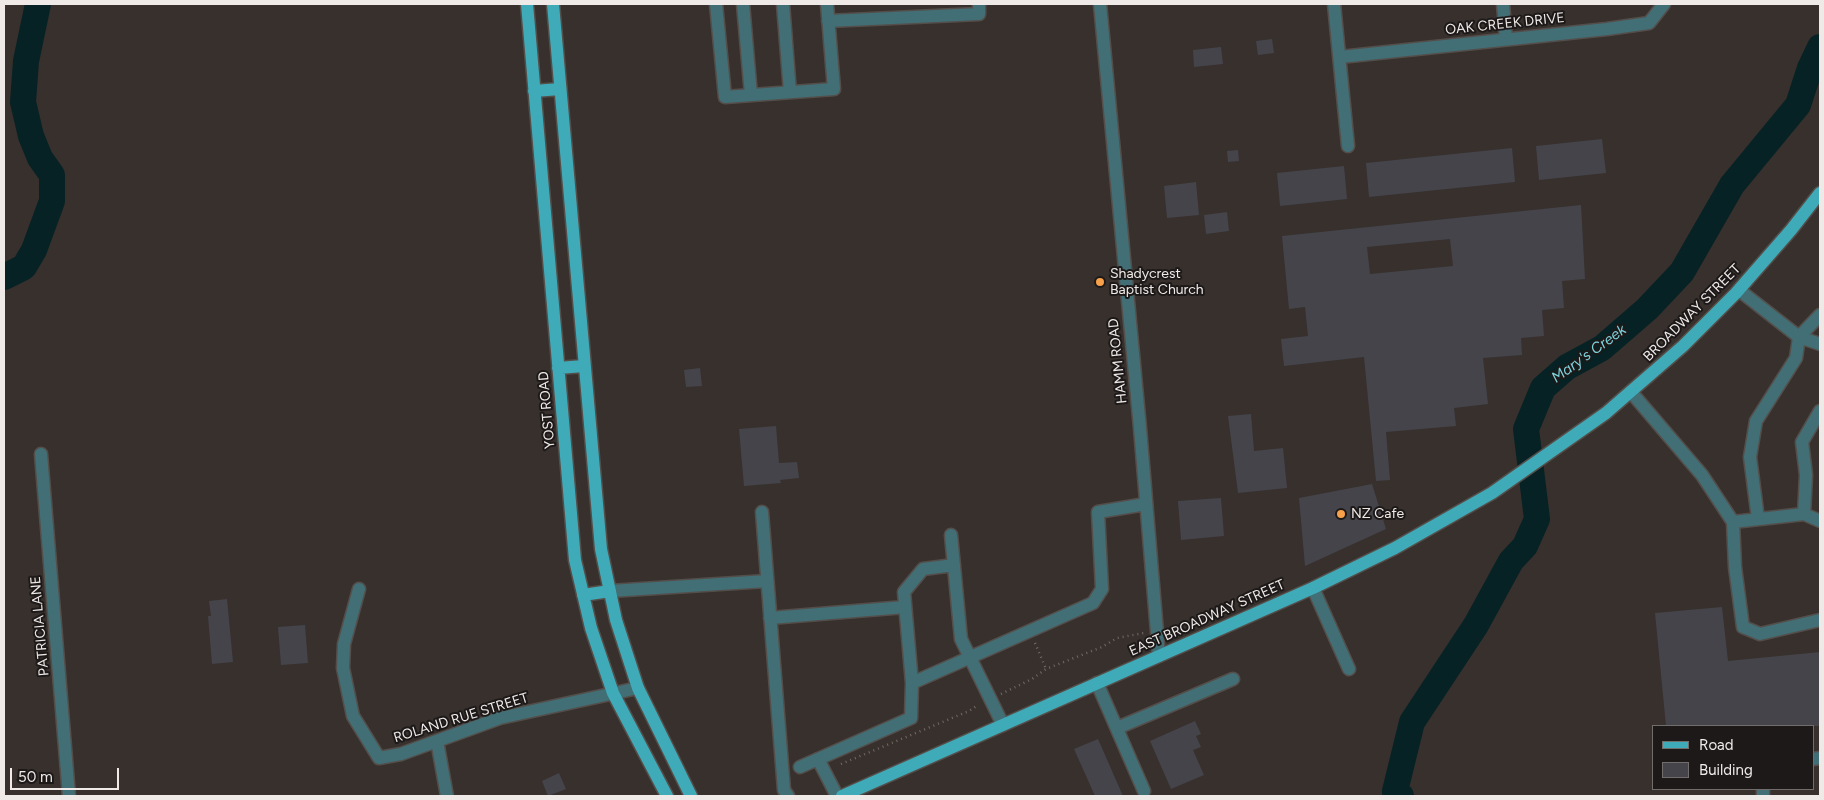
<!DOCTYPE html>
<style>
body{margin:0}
#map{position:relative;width:1824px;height:800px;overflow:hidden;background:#37302d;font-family:Figtree,sans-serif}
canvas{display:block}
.frame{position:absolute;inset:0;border:5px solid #efeae8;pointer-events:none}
.legend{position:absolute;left:1652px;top:725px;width:162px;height:65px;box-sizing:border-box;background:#1c1918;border:1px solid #706d6b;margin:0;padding:6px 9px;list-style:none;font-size:15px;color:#efeae8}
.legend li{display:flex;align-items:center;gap:10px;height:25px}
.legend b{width:25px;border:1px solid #706d6b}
.scale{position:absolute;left:10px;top:768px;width:109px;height:22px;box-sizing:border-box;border:2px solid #efeae8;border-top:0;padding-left:6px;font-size:15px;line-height:18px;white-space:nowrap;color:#efeae8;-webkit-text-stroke:4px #1c1918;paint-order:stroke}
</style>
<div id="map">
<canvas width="1824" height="800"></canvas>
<div class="frame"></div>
<ul class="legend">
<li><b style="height:6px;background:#40abb8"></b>Road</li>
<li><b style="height:14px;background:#45444b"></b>Building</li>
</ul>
<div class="scale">50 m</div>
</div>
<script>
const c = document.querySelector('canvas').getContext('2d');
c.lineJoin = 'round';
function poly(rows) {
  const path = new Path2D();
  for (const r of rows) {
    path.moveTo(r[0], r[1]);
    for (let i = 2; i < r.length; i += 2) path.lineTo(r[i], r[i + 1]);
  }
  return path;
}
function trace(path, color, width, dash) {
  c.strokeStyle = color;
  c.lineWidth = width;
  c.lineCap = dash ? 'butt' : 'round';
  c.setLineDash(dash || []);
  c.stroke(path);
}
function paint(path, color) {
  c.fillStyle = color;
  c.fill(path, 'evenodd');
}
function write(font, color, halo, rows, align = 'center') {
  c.font = font + ' Figtree,sans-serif';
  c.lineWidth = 4;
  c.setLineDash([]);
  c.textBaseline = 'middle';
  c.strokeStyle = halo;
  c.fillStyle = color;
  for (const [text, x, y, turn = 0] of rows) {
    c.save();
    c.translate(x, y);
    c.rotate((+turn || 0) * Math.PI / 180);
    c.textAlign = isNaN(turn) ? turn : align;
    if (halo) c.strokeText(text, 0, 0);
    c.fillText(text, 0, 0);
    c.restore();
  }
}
trace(poly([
 [4,277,24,267,34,250,52,201,52,175,40,158,31,136,23,102,26,61,38,4],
 [1401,796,1395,791,1412,722,1476,625,1511,561,1525,546,1537,519,1526,429,1543,388,1567,367,1602,348,1647,309,1682,272,1732,185,1798,105,1810,68,1820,47]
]), '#072225', 26);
paint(poly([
 [1272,39,1274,53,1258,55,1256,41],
 [1221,47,1223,64,1194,67,1193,50],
 [1602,139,1606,173,1539,180,1536,146],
 [1512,148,1515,182,1369,197,1366,163],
 [1238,150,1239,161,1228,162,1227,151],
 [1344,166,1347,199,1280,206,1277,173],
 [1196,182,1199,215,1167,218,1164,186],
 [1581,205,1585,279,1562,281,1564,308,1542,310,1544,336,1521,338,1522,355,1483,358,1488,404,1454,408,1456,426,1386,432,1390,480,1376,481,1364,357,1284,366,1281,339,1308,336,1305,307,1289,309,1282,236],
 [1450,239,1453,266,1370,274,1367,247],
 [1227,212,1229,231,1206,234,1204,215],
 [700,368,702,386,686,387,684,370],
 [1251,414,1254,451,1283,448,1287,488,1238,493,1228,416],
 [776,426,779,463,797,462,799,478,780,480,781,483,744,486,739,429],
 [1372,484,1386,529,1305,566,1299,498],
 [1221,498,1224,536,1181,540,1178,501],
 [227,599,233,662,212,664,208,616,211,616,209,601],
 [1722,607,1728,661,1820,652,1820,726,1666,726,1655,613],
 [305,625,308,663,281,665,278,627],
 [1195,721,1201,734,1196,736,1201,747,1193,750,1204,775,1171,789,1150,741],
 [1098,739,1123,796,1095,796,1074,749],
 [559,773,566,789,548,796,542,781]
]), '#45444b');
const minor = poly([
 [716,4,725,97,834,89,827,4],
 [743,4,751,95],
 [783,4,790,92],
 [1100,4,1140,428,1159,656],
 [1334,4,1348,146],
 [1503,4,1506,39],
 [828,21,979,14,979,4],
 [1340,57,1607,29,1649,23,1664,4],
 [1739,290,1799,337,1796,358,1756,421,1750,457,1758,519],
 [1820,315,1799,337,1820,344],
 [1631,392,1702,475,1733,522,1735,567,1743,627,1760,634,1820,620],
 [41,454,69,796],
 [762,512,784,790,788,796],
 [1804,514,1806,475,1802,442,1820,411],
 [1733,522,1804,514,1820,521],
 [951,535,961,639,1003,725],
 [1313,588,1349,669],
 [359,589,344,644,343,668,353,716,379,758,401,754,500,718,638,688],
 [610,591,767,581],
 [770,618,905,607],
 [912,683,1093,603,1102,589,1098,512,1146,504],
 [1097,683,1144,791],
 [1117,728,1233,679],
 [437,741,447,796],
 [818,759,837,796],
 [1813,759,1820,758],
 [800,767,911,718,912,683,904,592,923,569,954,565],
 [1763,796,1763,789]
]);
const major = poly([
 [527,4,575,560,591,628,613,693,667,796],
 [553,4,601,549,616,620,638,688,691,796],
 [534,91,560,89],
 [558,368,584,366],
 [583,595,610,591],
 [842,796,1313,588,1395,548,1492,493,1606,413,1683,346,1736,293,1791,230,1820,193]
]);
trace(minor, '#544e4b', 15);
trace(major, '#544e4b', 15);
trace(poly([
 [1035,643,1046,669],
 [1001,694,1032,679,1046,669,1102,647,1117,638,1144,633],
 [841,764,969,711,978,705]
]), '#706a67', 2.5, [1, 4]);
trace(minor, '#416f75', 12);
trace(major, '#40abb8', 12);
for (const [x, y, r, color] of [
 [1100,282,5,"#f8a14a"],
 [1341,514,5,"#f8a14a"]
]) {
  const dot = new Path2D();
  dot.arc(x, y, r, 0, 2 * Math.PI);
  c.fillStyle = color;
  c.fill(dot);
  trace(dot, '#1c1918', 2);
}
write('14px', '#efeae8', '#1c1918', [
 ["OAK CREEK DRIVE",1505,24,-6],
 ["BROADWAY STREET",1692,313,-45],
 ["HAMM ROAD",1118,361,-96],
 ["YOST ROAD",547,410,-95],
 ["EAST BROADWAY STREET",1207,618,-24],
 ["PATRICIA LANE",40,626,-95],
 ["ROLAND RUE STREET",461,718,-17]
]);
write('14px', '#efeae8', '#1c1918', [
 ["Shadycrest",1110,274],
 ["Baptist Church",1110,290],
 ["NZ Cafe",1351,514]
], 'left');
write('italic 15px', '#7dd3dd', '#1c1918', [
 ["Mary's Creek",1589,354,-36]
]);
</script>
